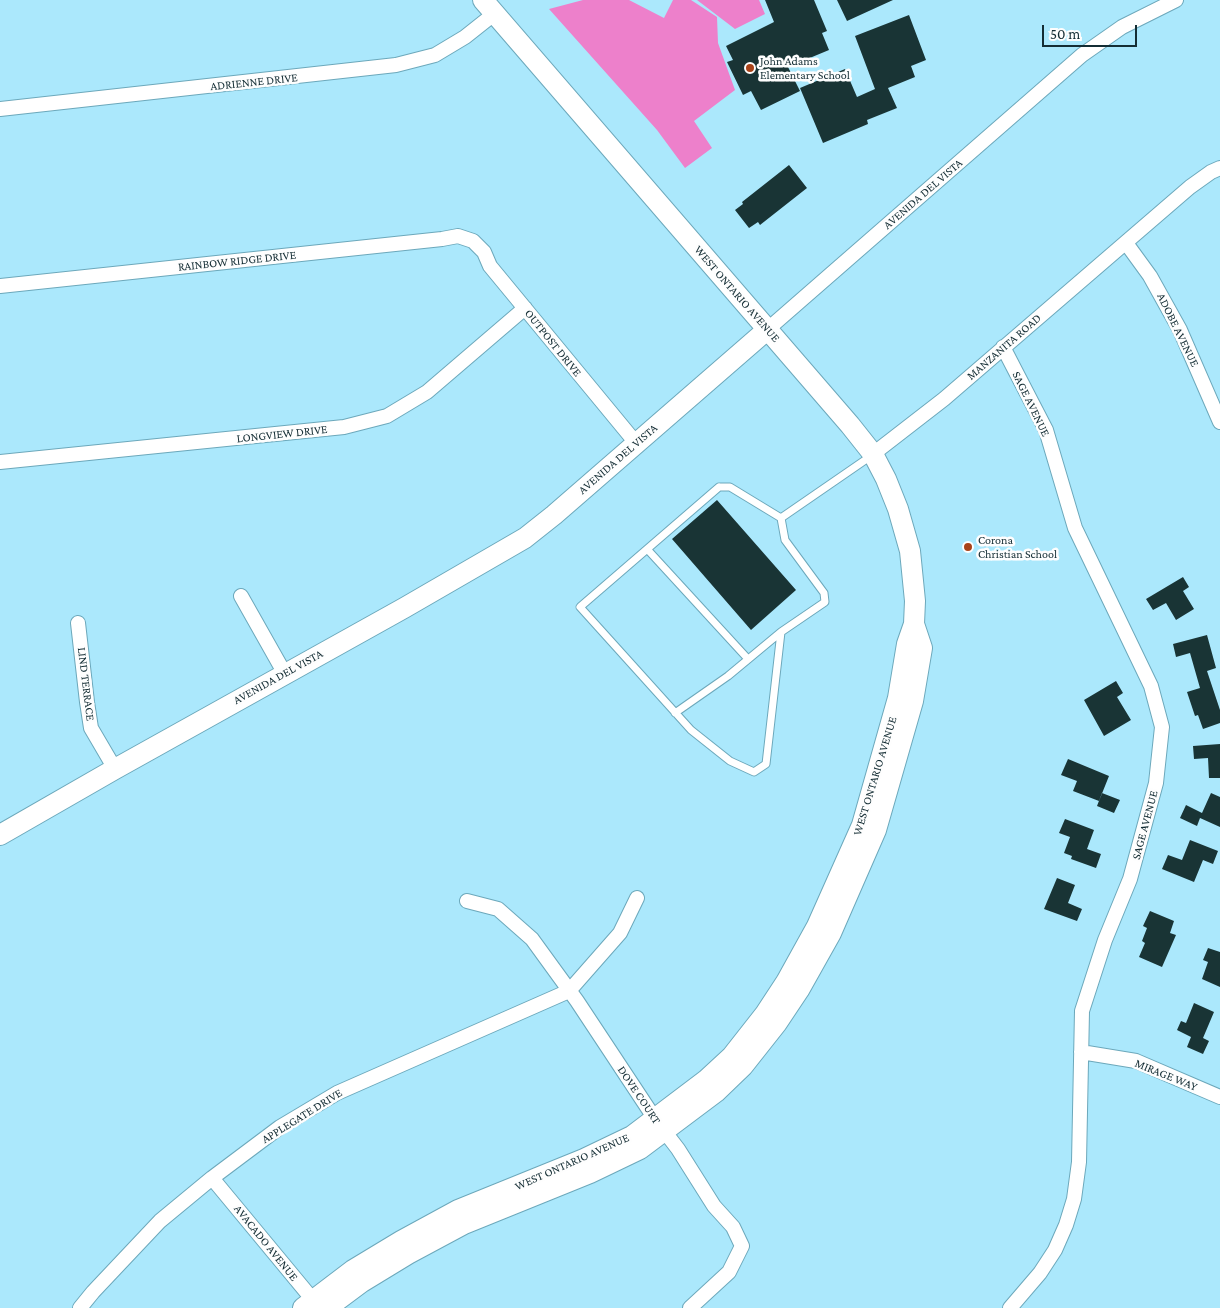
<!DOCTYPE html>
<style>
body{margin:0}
#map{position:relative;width:1220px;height:1308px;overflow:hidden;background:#abe8fc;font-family:"Crimson Pro",serif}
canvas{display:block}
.scale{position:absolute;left:1042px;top:25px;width:95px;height:22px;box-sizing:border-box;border:2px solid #142d34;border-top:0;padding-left:6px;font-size:15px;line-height:18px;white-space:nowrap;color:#142d34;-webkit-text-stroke:4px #fefefe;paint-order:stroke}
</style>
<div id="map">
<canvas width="1220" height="1308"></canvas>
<div class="scale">50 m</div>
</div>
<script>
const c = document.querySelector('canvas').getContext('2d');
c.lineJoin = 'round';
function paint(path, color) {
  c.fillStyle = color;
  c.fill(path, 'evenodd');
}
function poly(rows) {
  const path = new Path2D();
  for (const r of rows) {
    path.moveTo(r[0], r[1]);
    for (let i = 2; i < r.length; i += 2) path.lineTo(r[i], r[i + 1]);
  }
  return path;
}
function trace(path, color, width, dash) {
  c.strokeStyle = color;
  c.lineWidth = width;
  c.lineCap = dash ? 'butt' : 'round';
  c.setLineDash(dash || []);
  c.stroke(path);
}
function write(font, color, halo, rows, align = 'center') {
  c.font = font + ' "Crimson Pro",serif';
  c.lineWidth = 5;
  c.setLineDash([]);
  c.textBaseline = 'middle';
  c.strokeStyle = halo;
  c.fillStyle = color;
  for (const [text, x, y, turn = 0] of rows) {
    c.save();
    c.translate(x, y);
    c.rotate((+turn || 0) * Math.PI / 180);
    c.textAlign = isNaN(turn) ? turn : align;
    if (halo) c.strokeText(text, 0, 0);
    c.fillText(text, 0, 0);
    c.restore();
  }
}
paint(poly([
 [583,0,629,0,664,18,673,0,691,0,717,17,718,43,735,90,694,121,712,148,685,168,657,130,549,9],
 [697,0,759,0,765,14,735,29]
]), '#ed80cb');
paint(poly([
 [765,0,814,0,827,31,822,33,829,50,788,67,800,91,761,110,751,91,743,95,727,62,733,60,726,46,774,22],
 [837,0,893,0,847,21],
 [909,15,926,60,911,66,915,77,888,88,897,108,867,120,868,124,823,143,800,88,845,69,857,97,875,89,855,36],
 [789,165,807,188,760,225,758,222,749,228,735,210,743,204,742,202],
 [717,500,796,590,751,630,672,539],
 [1183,577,1189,587,1183,591,1194,609,1176,620,1166,603,1153,610,1146,599],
 [1207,635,1216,668,1207,671,1220,710,1220,723,1203,729,1198,715,1195,716,1187,692,1200,688,1190,653,1176,657,1173,644],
 [1116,681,1123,693,1117,697,1131,720,1104,736,1084,700],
 [1220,744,1220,778,1209,778,1208,758,1194,759,1193,746],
 [1068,759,1109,776,1099,801,1073,791,1077,781,1061,775],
 [1102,793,1120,800,1114,813,1097,806],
 [1211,793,1220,797,1220,827,1200,818,1197,826,1180,818,1186,805,1202,813],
 [1065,819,1094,830,1087,849,1101,854,1096,868,1071,859,1072,856,1064,853,1070,837,1059,833],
 [1190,840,1218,851,1213,864,1203,860,1194,882,1162,869,1168,855,1182,860],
 [1057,878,1075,885,1068,903,1082,909,1077,921,1044,909],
 [1150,911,1174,921,1170,933,1176,935,1162,967,1139,957,1145,943,1142,941,1147,928,1143,926],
 [1208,948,1220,952,1220,987,1202,979,1208,962,1203,960],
 [1194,1003,1214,1012,1203,1038,1209,1041,1203,1054,1187,1047,1191,1037,1177,1030,1181,1021,1186,1023]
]), '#193435');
const lane = poly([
 [719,487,730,487,781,518,785,540,824,593,825,602,781,632,766,764,754,772,730,761,691,730,580,607,719,487],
 [781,518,871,456],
 [647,549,748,659],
 [675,713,728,676,781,632]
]);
const street = poly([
 [0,109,396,65,435,55,465,37,494,14],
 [1126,243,1150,276,1180,330,1220,422],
 [0,286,442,239,458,236,473,241,484,252,490,266,636,443],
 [768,329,1082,55,1122,27,1176,0],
 [1003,347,1046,430,1075,528,1151,686,1162,727,1156,783,1130,879,1105,940,1082,1011,1079,1162,1074,1199,1066,1225,1055,1250,1040,1273,1010,1308],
 [873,454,944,399,1190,187,1211,172,1220,168],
 [0,462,344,427,387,416,427,392,525,308],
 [241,596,285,674],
 [78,623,87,702,91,728,115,769],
 [467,901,498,909,532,939,577,1001,655,1119,678,1149,714,1206,733,1227,742,1246,729,1272,690,1308],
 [1081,1052,1136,1061,1220,1097],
 [212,1178,318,1306],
 [80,1308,93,1292,160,1221,212,1178,280,1127,337,1093,569,991,620,933,637,898]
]);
const secondary = poly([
 [0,835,115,769,404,608,525,538,554,515,768,329],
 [303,1308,353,1270,401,1241,458,1210,584,1159,632,1136,706,1080,732,1056,765,1014,786,982,817,926,862,825,898,698,907,644,914,624,915,601,910,551,898,509,886,479,873,454,850,425,483,0],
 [327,1308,362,1282,408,1254,464,1224,590,1173,640,1149,716,1092,743,1066,777,1023,799,990,831,933,876,830,913,701,922,648,914,624]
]);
trace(lane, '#6ca8bb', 9);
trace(street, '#6ca8bb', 16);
trace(secondary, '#6ca8bb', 22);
trace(lane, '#fff', 7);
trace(street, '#fff', 14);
trace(secondary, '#fff', 20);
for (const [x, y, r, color] of [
 [750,68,5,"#a84218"],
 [968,547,5,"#a84218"]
]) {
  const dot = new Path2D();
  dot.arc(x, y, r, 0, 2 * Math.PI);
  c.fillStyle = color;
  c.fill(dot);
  trace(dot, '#fefefe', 2);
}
write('12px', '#142d34', '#fefefe', [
 ["John Adams",760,61],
 ["Elementary School",760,75],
 ["Corona",978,540],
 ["Christian School",978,554]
], 'left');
write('12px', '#142d34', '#fefefe', [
 ["ADRIENNE DRIVE",254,82,-6],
 ["AVENIDA DEL VISTA",923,194,-41],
 ["RAINBOW RIDGE DRIVE",237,261,-6],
 ["WEST ONTARIO AVENUE",737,294,49],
 ["ADOBE AVENUE",1178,330,64],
 ["OUTPOST DRIVE",553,343,51],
 ["MANZANITA ROAD",1004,347,-41],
 ["SAGE AVENUE",1031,404,64],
 ["LONGVIEW DRIVE",282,434,-6],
 ["AVENIDA DEL VISTA",618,459,-41],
 ["AVENIDA DEL VISTA",278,677,-29],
 ["LIND TERRACE",86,684,83],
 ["WEST ONTARIO AVENUE",875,776,-73],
 ["SAGE AVENUE",1145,825,-75],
 ["MIRAGE WAY",1166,1075,22],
 ["DOVE COURT",639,1095,56],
 ["APPLEGATE DRIVE",302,1116,-32],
 ["WEST ONTARIO AVENUE",572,1162,-24],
 ["AVACADO AVENUE",266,1243,51]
]);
</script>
